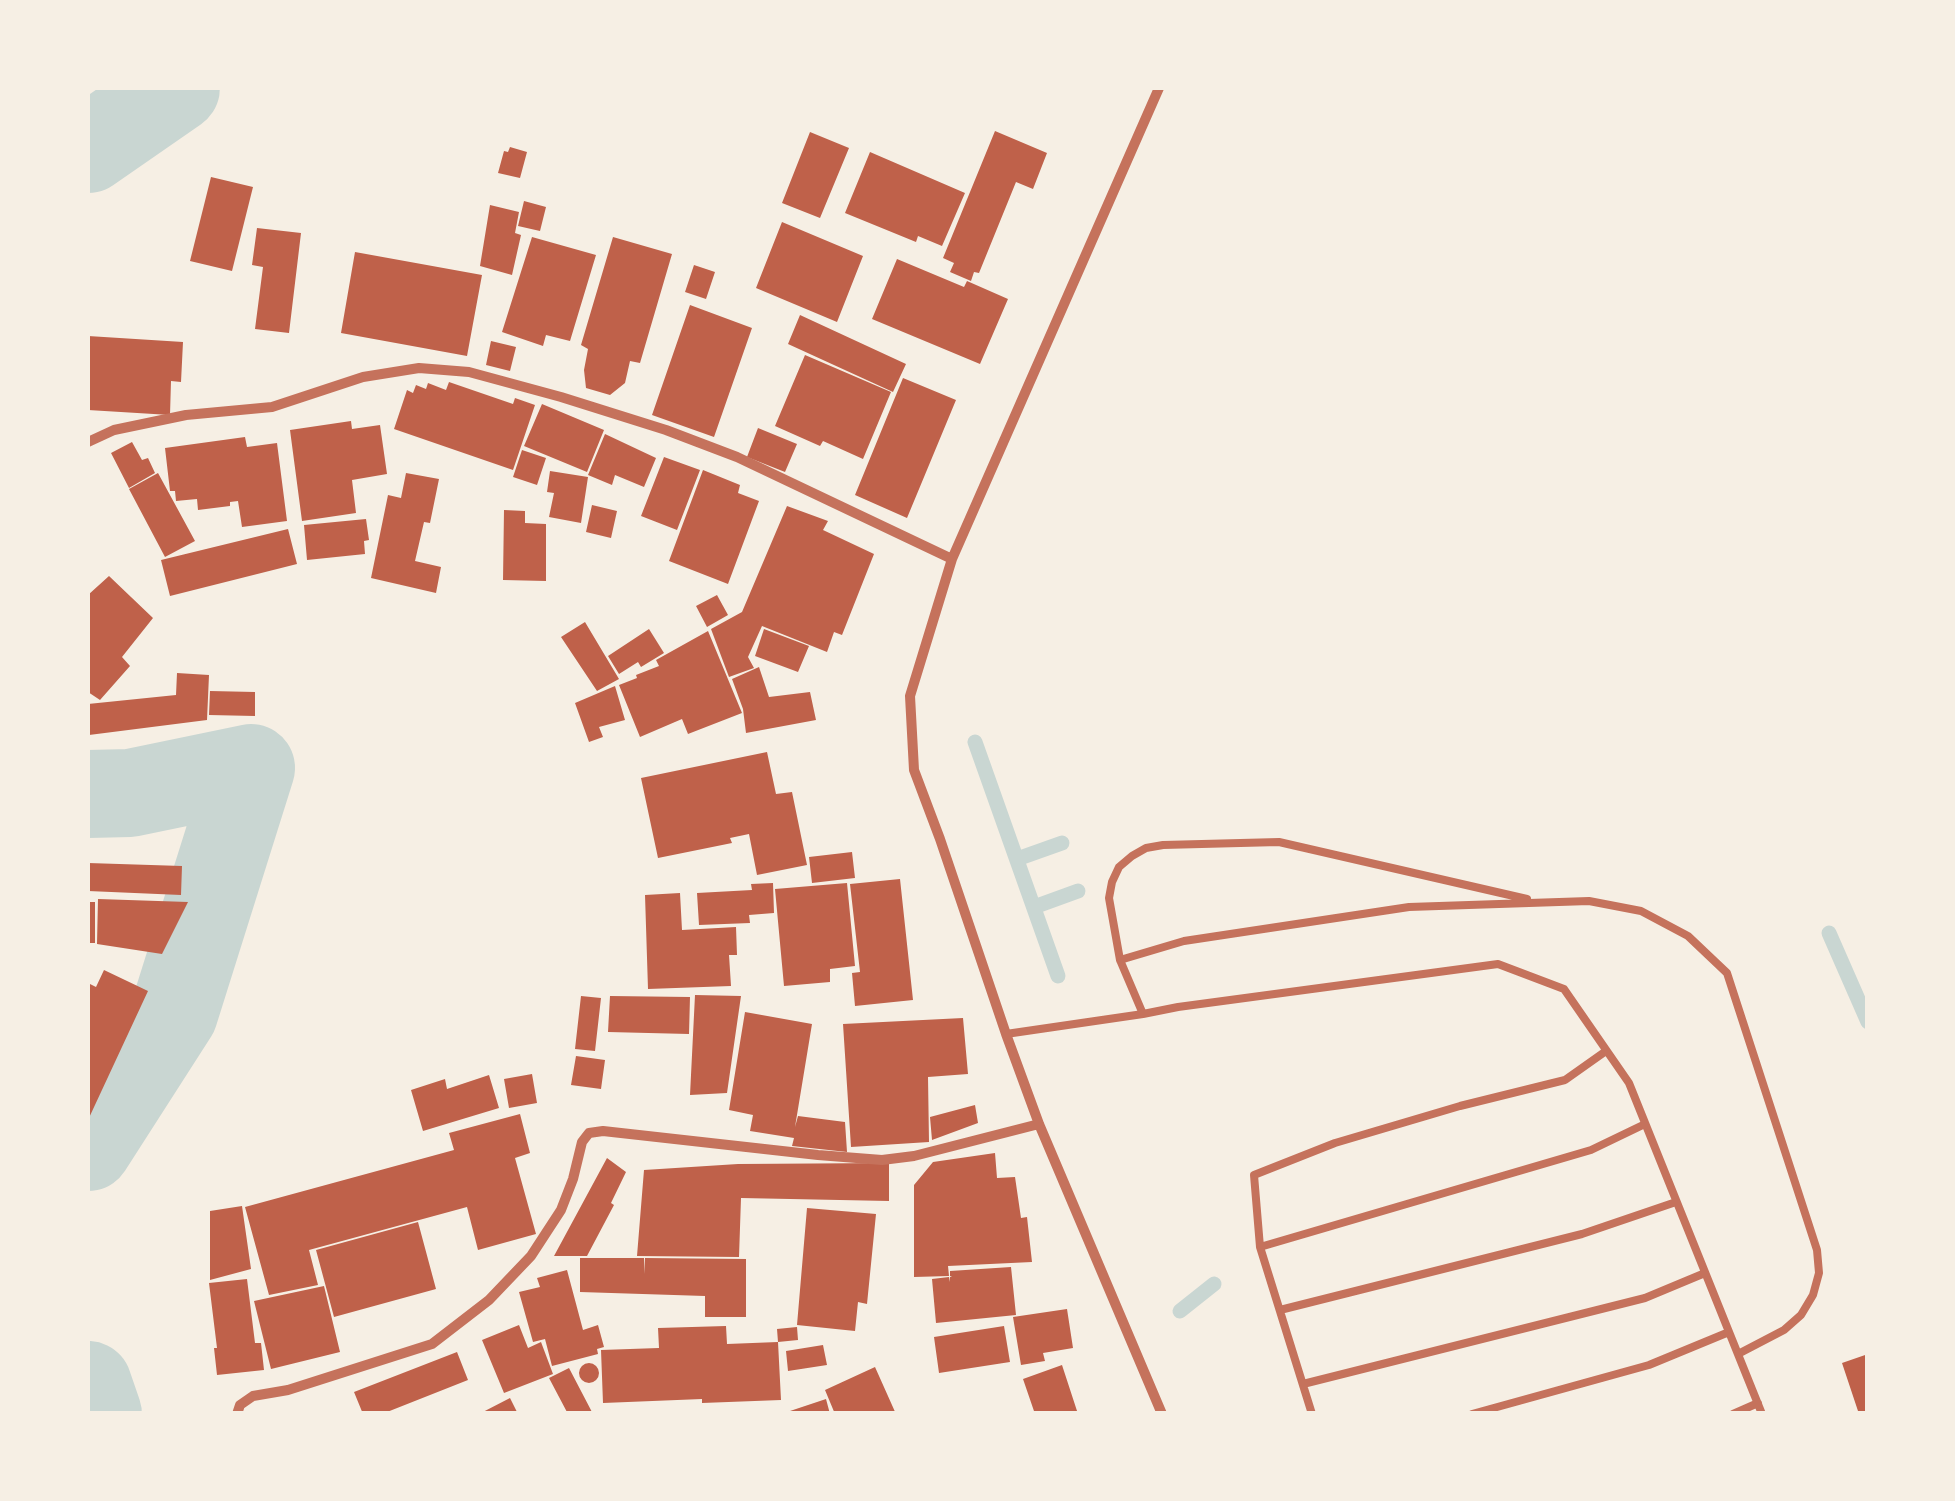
<!DOCTYPE html>
<style>
body{margin:0}
#map{position:relative;width:1955px;height:1501px;overflow:hidden;background:#f6efe4;font-family:Georgia,serif}
canvas{display:block}
.frame{position:absolute;inset:0;border:90px solid #f6efe4;pointer-events:none}
</style>
<div id="map">
<canvas width="1955" height="1501"></canvas>
<div class="frame"></div>
</div>
<script>
const c = document.querySelector('canvas').getContext('2d');
c.lineJoin = 'round';
function poly(rows) {
  const path = new Path2D();
  for (const r of rows) {
    if (r.length === 3) {
      path.moveTo(r[0] + r[2], r[1]);
      path.arc(r[0], r[1], r[2], 0, 2 * Math.PI);
      continue;
    }
    path.moveTo(r[0], r[1]);
    for (let i = 2; i < r.length; i += 2) path.lineTo(r[i], r[i + 1]);
  }
  return path;
}
function trace(path, color, width, dash) {
  c.strokeStyle = color;
  c.lineWidth = width;
  c.lineCap = dash ? 'butt' : 'round';
  c.setLineDash(dash || []);
  c.stroke(path);
}
function paint(path, color) {
  c.fillStyle = color;
  c.fill(path, 'evenodd');
}
trace(poly([
 [975,742,1058,976],
 [1017,859,1062,843],
 [1034,907,1078,891],
 [1829,933,1868,1022],
 [1180,1311,1214,1284]
]), '#c9d6d2', 15);
trace(poly([
 [88,149,176,88],
 [88,794,130,793,251,768,174,1013,88,1147],
 [88,1385,98,1414]
]), '#c9d6d2', 88);
paint(poly([
 [995,131,1047,153,1033,189,1016,182,979,273,974,272,971,281,950,272,954,263,943,258],
 [810,132,849,148,820,218,782,203],
 [510,147,527,152,520,178,498,173,504,151,508,152],
 [870,152,965,193,942,246,918,236,916,242,845,213],
 [211,177,253,187,232,271,190,261],
 [524,201,546,207,540,231,518,226],
 [490,205,519,212,515,233,521,235,512,275,480,266],
 [782,222,863,256,837,322,756,288],
 [257,228,301,233,289,333,255,329,263,267,252,265],
 [532,237,596,255,570,341,546,335,543,346,502,332],
 [613,237,672,254,640,363,630,361,625,383,610,395,586,388,584,370,588,349,581,345],
 [355,252,482,275,467,356,341,333],
 [897,259,964,287,967,281,1008,299,980,364,872,319],
 [694,265,715,272,706,299,685,292],
 [690,305,752,328,714,437,652,415],
 [800,315,906,364,893,392,788,344],
 [88,336,183,342,181,382,171,381,170,415,88,410],
 [491,341,516,347,510,371,486,365],
 [805,355,891,392,863,459,823,441,820,446,775,426],
 [903,378,956,400,907,518,855,495],
 [449,382,513,404,515,398,535,405,513,470,394,429,407,390,413,393,416,385,426,389,428,383,446,390],
 [542,404,604,430,587,472,524,446],
 [351,421,352,429,380,425,387,474,352,480,356,513,302,521,290,430],
 [758,428,797,444,785,472,747,457],
 [605,434,656,458,644,487,615,475,612,485,588,475],
 [245,437,247,447,277,443,287,521,242,527,238,501,230,502,230,506,198,510,197,499,176,501,175,491,170,491,165,448],
 [132,442,142,460,148,458,155,473,129,488,111,453],
 [522,450,546,458,537,485,513,477],
 [664,457,700,470,677,530,641,516],
 [703,470,740,485,738,493,759,501,728,584,669,561],
 [550,471,588,477,581,523,549,517,554,493,547,492],
 [158,473,195,541,165,557,129,489],
 [406,473,439,479,430,523,424,522,415,561,441,567,436,593,371,578,388,495,401,498],
 [592,505,617,511,611,538,586,532],
 [787,506,828,521,823,530,874,554,842,635,834,632,827,652,762,626,748,657,754,668,729,677,711,629,742,612],
 [504,510,525,511,525,523,546,524,546,581,503,580],
 [366,519,369,540,364,541,365,554,307,560,304,525],
 [288,529,297,564,170,596,161,560],
 [109,576,153,618,122,657,130,666,100,700,88,692,88,595],
 [717,595,728,615,707,627,696,606],
 [585,622,619,679,597,691,561,637],
 [649,629,664,653,641,667,638,662,619,674,608,656],
 [764,629,809,646,798,672,755,656],
 [708,631,742,713,688,734,682,719,640,737,619,685,637,678,636,675,659,666,656,660],
 [759,667,769,697,810,692,816,720,746,733,743,709,732,679],
 [177,673,209,675,207,720,89,735,88,704,176,695],
 [615,686,625,720,599,727,603,737,589,742,575,703],
 [210,691,255,692,255,716,209,715],
 [767,752,776,794,792,792,807,865,757,875,749,834,730,838,732,843,658,858,641,778],
 [852,852,855,878,812,883,809,857],
 [88,863,182,866,181,895,88,891],
 [900,879,913,1000,855,1006,852,973,860,972,850,884],
 [773,883,774,913,749,915,750,923,699,925,697,893,752,890,751,884],
 [847,883,855,966,830,969,830,982,784,986,775,889],
 [680,893,682,930,736,927,737,955,729,955,731,986,648,989,645,895],
 [98,899,188,902,162,954,97,944],
 [88,902,95,902,95,943,88,943],
 [104,970,148,991,88,1120,88,983,96,987],
 [695,995,741,996,727,1093,690,1095],
 [581,996,601,998,595,1051,575,1049],
 [610,996,690,997,689,1034,608,1032],
 [745,1012,812,1024,795,1127,798,1116,845,1122,847,1152,792,1146,794,1138,750,1131,753,1115,729,1110],
 [963,1018,968,1074,928,1077,929,1142,851,1147,843,1024],
 [576,1056,605,1060,601,1089,571,1085],
 [532,1074,537,1103,509,1108,504,1079],
 [489,1075,499,1108,423,1131,411,1090,445,1079,447,1089],
 [975,1105,978,1123,932,1140,930,1117],
 [520,1114,530,1153,515,1158,536,1234,478,1250,467,1207,309,1250,318,1285,269,1295,245,1207,454,1150,449,1133],
 [995,1153,997,1178,1015,1177,1021,1218,1027,1217,1032,1262,948,1266,949,1276,914,1277,914,1185,933,1162],
 [607,1158,626,1172,611,1203,614,1205,587,1256,554,1256],
 [889,1163,889,1201,741,1198,739,1257,637,1256,644,1170,738,1164],
 [242,1206,251,1269,210,1280,210,1211],
 [807,1208,876,1214,867,1304,858,1302,855,1331,797,1325],
 [418,1222,436,1289,334,1317,316,1250],
 [580,1258,644,1258,644,1274,645,1258,746,1259,746,1317,705,1317,705,1296,580,1292],
 [1011,1267,1016,1315,936,1323,932,1279,949,1277,950,1282,950,1277,952,1276,950,1276,950,1271],
 [567,1270,583,1330,598,1325,604,1347,597,1349,598,1354,552,1366,545,1339,533,1342,519,1292,540,1287,537,1278],
 [247,1279,255,1343,261,1343,264,1370,217,1375,214,1348,217,1348,209,1283],
 [324,1286,340,1352,271,1369,254,1301],
 [1067,1309,1073,1348,1043,1353,1045,1361,1021,1365,1013,1317],
 [519,1325,528,1348,541,1342,553,1374,504,1393,482,1340],
 [726,1326,727,1344,778,1342,777,1329,797,1327,798,1340,778,1342,781,1400,702,1403,702,1399,603,1403,601,1350,659,1348,658,1328],
 [1004,1326,1010,1362,939,1373,934,1337],
 [823,1345,827,1365,788,1371,786,1351],
 [457,1352,468,1380,382,1414,363,1414,354,1392],
 [1868,1354,1868,1414,1859,1414,1842,1363],
 [589,1373,10],
 [1062,1365,1078,1414,1035,1414,1023,1379],
 [875,1367,896,1414,835,1414,825,1390],
 [569,1368,593,1414,568,1414,549,1378],
 [510,1398,518,1414,479,1414],
 [826,1399,830,1414,784,1414,784,1413]
]), '#bf614a');
trace(poly([
 [1120,960,1109,898,1112,882,1119,867,1132,856,1146,848,1163,845,1279,842,1527,899],
 [1143,1014,1120,960,1184,941,1409,907,1589,901,1641,911,1688,936,1727,973,1817,1250,1819,1273,1813,1295,1801,1315,1784,1330,1738,1354],
 [1006,1034,1143,1014,1178,1007,1498,964,1564,989,1629,1083,1762,1414],
 [1260,1247,1591,1150,1645,1124],
 [1280,1310,1582,1234,1676,1202],
 [1303,1384,1645,1298,1705,1273],
 [1312,1414,1260,1247,1254,1175,1335,1143,1460,1106,1565,1080,1606,1051],
 [1472,1414,1649,1365,1729,1332],
 [1733,1414,1758,1403]
]), '#c5725c', 8);
trace(poly([
 [1159,88,952,559,910,696,914,770,940,839,1006,1034,1039,1124,1162,1414],
 [88,442,114,430,186,415,272,407,363,377,419,368,469,372,561,397,666,430,737,457,952,559],
 [237,1414,240,1405,253,1396,288,1390,432,1344,489,1300,531,1256,561,1210,573,1179,582,1142,589,1133,603,1131,818,1155,882,1160,914,1156,1039,1124]
]), '#c5725c', 10);
</script>
